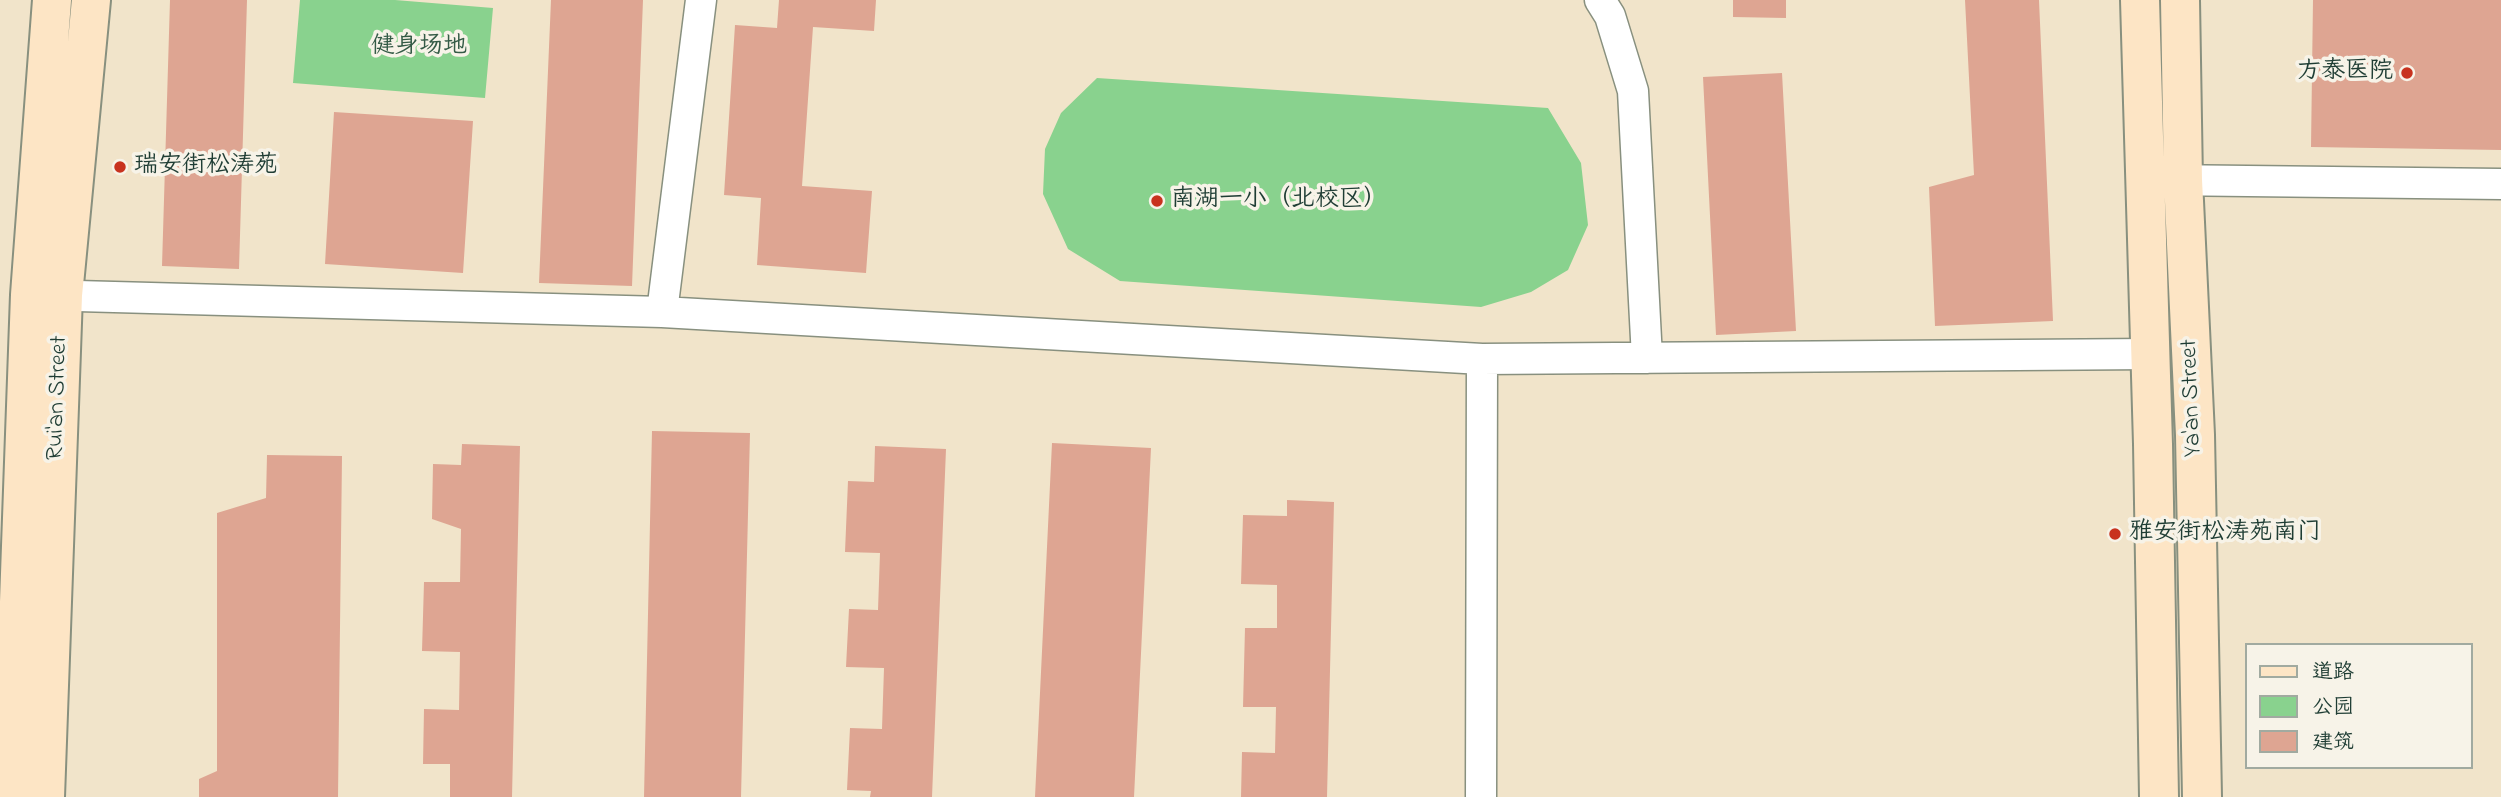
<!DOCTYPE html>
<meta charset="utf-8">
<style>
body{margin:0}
#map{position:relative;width:2501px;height:797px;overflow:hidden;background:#f1e4ca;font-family:"Indie Flower","LXGW WenKai TC",sans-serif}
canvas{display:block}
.legend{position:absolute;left:2245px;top:643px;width:228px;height:126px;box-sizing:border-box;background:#f7f3e8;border:2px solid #a1aaa0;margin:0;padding:9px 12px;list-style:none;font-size:21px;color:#1f3d34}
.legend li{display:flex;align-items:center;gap:14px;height:35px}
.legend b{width:35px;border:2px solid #a1aaa0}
</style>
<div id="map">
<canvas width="2501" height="797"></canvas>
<ul class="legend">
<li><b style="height:9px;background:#fde5c5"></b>道路</li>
<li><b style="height:19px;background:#89d28e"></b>公园</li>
<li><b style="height:19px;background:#dea592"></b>建筑</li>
</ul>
</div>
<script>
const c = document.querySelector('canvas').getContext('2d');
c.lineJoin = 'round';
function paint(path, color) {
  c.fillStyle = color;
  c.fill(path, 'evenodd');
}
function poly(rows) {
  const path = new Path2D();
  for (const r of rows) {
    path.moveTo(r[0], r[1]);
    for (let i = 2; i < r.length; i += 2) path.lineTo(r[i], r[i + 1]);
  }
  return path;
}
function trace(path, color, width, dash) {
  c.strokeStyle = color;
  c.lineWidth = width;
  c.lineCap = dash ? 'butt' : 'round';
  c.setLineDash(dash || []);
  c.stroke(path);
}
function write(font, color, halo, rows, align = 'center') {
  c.font = font + ' "Indie Flower","LXGW WenKai TC",sans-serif';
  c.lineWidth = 7;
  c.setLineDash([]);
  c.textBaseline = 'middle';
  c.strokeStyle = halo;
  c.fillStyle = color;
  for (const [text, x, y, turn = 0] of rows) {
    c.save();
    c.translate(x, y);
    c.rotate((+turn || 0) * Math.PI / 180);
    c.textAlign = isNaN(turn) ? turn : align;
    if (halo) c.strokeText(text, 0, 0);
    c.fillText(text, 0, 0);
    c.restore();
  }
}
paint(poly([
 [300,0,395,0,493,8,485,98,293,83],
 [1097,78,1548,108,1581,163,1588,225,1568,270,1531,292,1481,307,1120,281,1068,249,1043,194,1045,149,1061,113]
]), '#89d28e');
paint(poly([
 [170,0,247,0,239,269,162,266],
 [551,0,643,0,632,286,539,283],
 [779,0,876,0,874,31,813,27,802,186,872,191,866,273,757,265,761,198,724,195,735,25,777,28],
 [1733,0,1786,0,1786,18,1733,17],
 [1965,0,2039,0,2053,321,1935,326,1929,187,1974,175],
 [2313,0,2501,0,2501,150,2311,147],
 [1782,73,1796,331,1716,335,1703,77],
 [334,112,473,121,463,273,325,264],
 [652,431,750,433,741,797,644,797],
 [1052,443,1151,448,1134,797,1035,797],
 [462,444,520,446,512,797,450,797,450,764,423,764,424,709,459,710,460,652,422,651,424,582,460,582,461,529,432,519,433,464,461,465],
 [875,446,946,449,932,797,870,797,871,791,847,790,850,728,882,729,884,668,846,667,849,609,878,610,880,553,845,552,848,481,874,482],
 [267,455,342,456,338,797,199,797,199,779,217,771,217,513,266,498],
 [1287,500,1334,502,1327,797,1241,797,1242,752,1275,753,1276,707,1243,707,1245,628,1277,628,1277,585,1241,584,1243,515,1287,516]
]), '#dea592');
const minor = poly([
 [1600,0,1610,16,1633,91,1647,358],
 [2163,180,2501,184],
 [41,295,662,312,1482,359,2150,354],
 [662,312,701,0],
 [1481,797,1482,359]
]);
const secondary = poly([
 [2140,0,2153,444,2159,797],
 [2180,0,2183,180,2195,435,2202,797],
 [12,797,30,295,52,0],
 [45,797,63,295,91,0]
]);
trace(minor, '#88907f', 33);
trace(secondary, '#88907f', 42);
trace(minor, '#fff', 30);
trace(secondary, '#fde5c5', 38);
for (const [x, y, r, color] of [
 [2407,73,7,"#c8321e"],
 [120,167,7,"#c8321e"],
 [1157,201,7,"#c8321e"],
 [2115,534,7,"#c8321e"]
]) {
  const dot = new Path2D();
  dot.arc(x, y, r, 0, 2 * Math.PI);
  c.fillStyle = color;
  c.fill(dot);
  trace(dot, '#f7f3e8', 2.5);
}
write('24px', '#345b46', '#f7f3e8', [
 ["健身场地",419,48]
]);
write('24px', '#1f3d34', '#f7f3e8', [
 ["方泰医院",2393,73,"right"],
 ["瑞安街松涛苑",134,167],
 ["南湖一小（北校区）",1171,201],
 ["雅安街松涛苑南门",2129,534]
], 'left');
write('24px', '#1f3d34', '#f7f3e8', [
 ["Rui'an Street",59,398,-88],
 ["Ya'an Street",2193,398,-92]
]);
</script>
